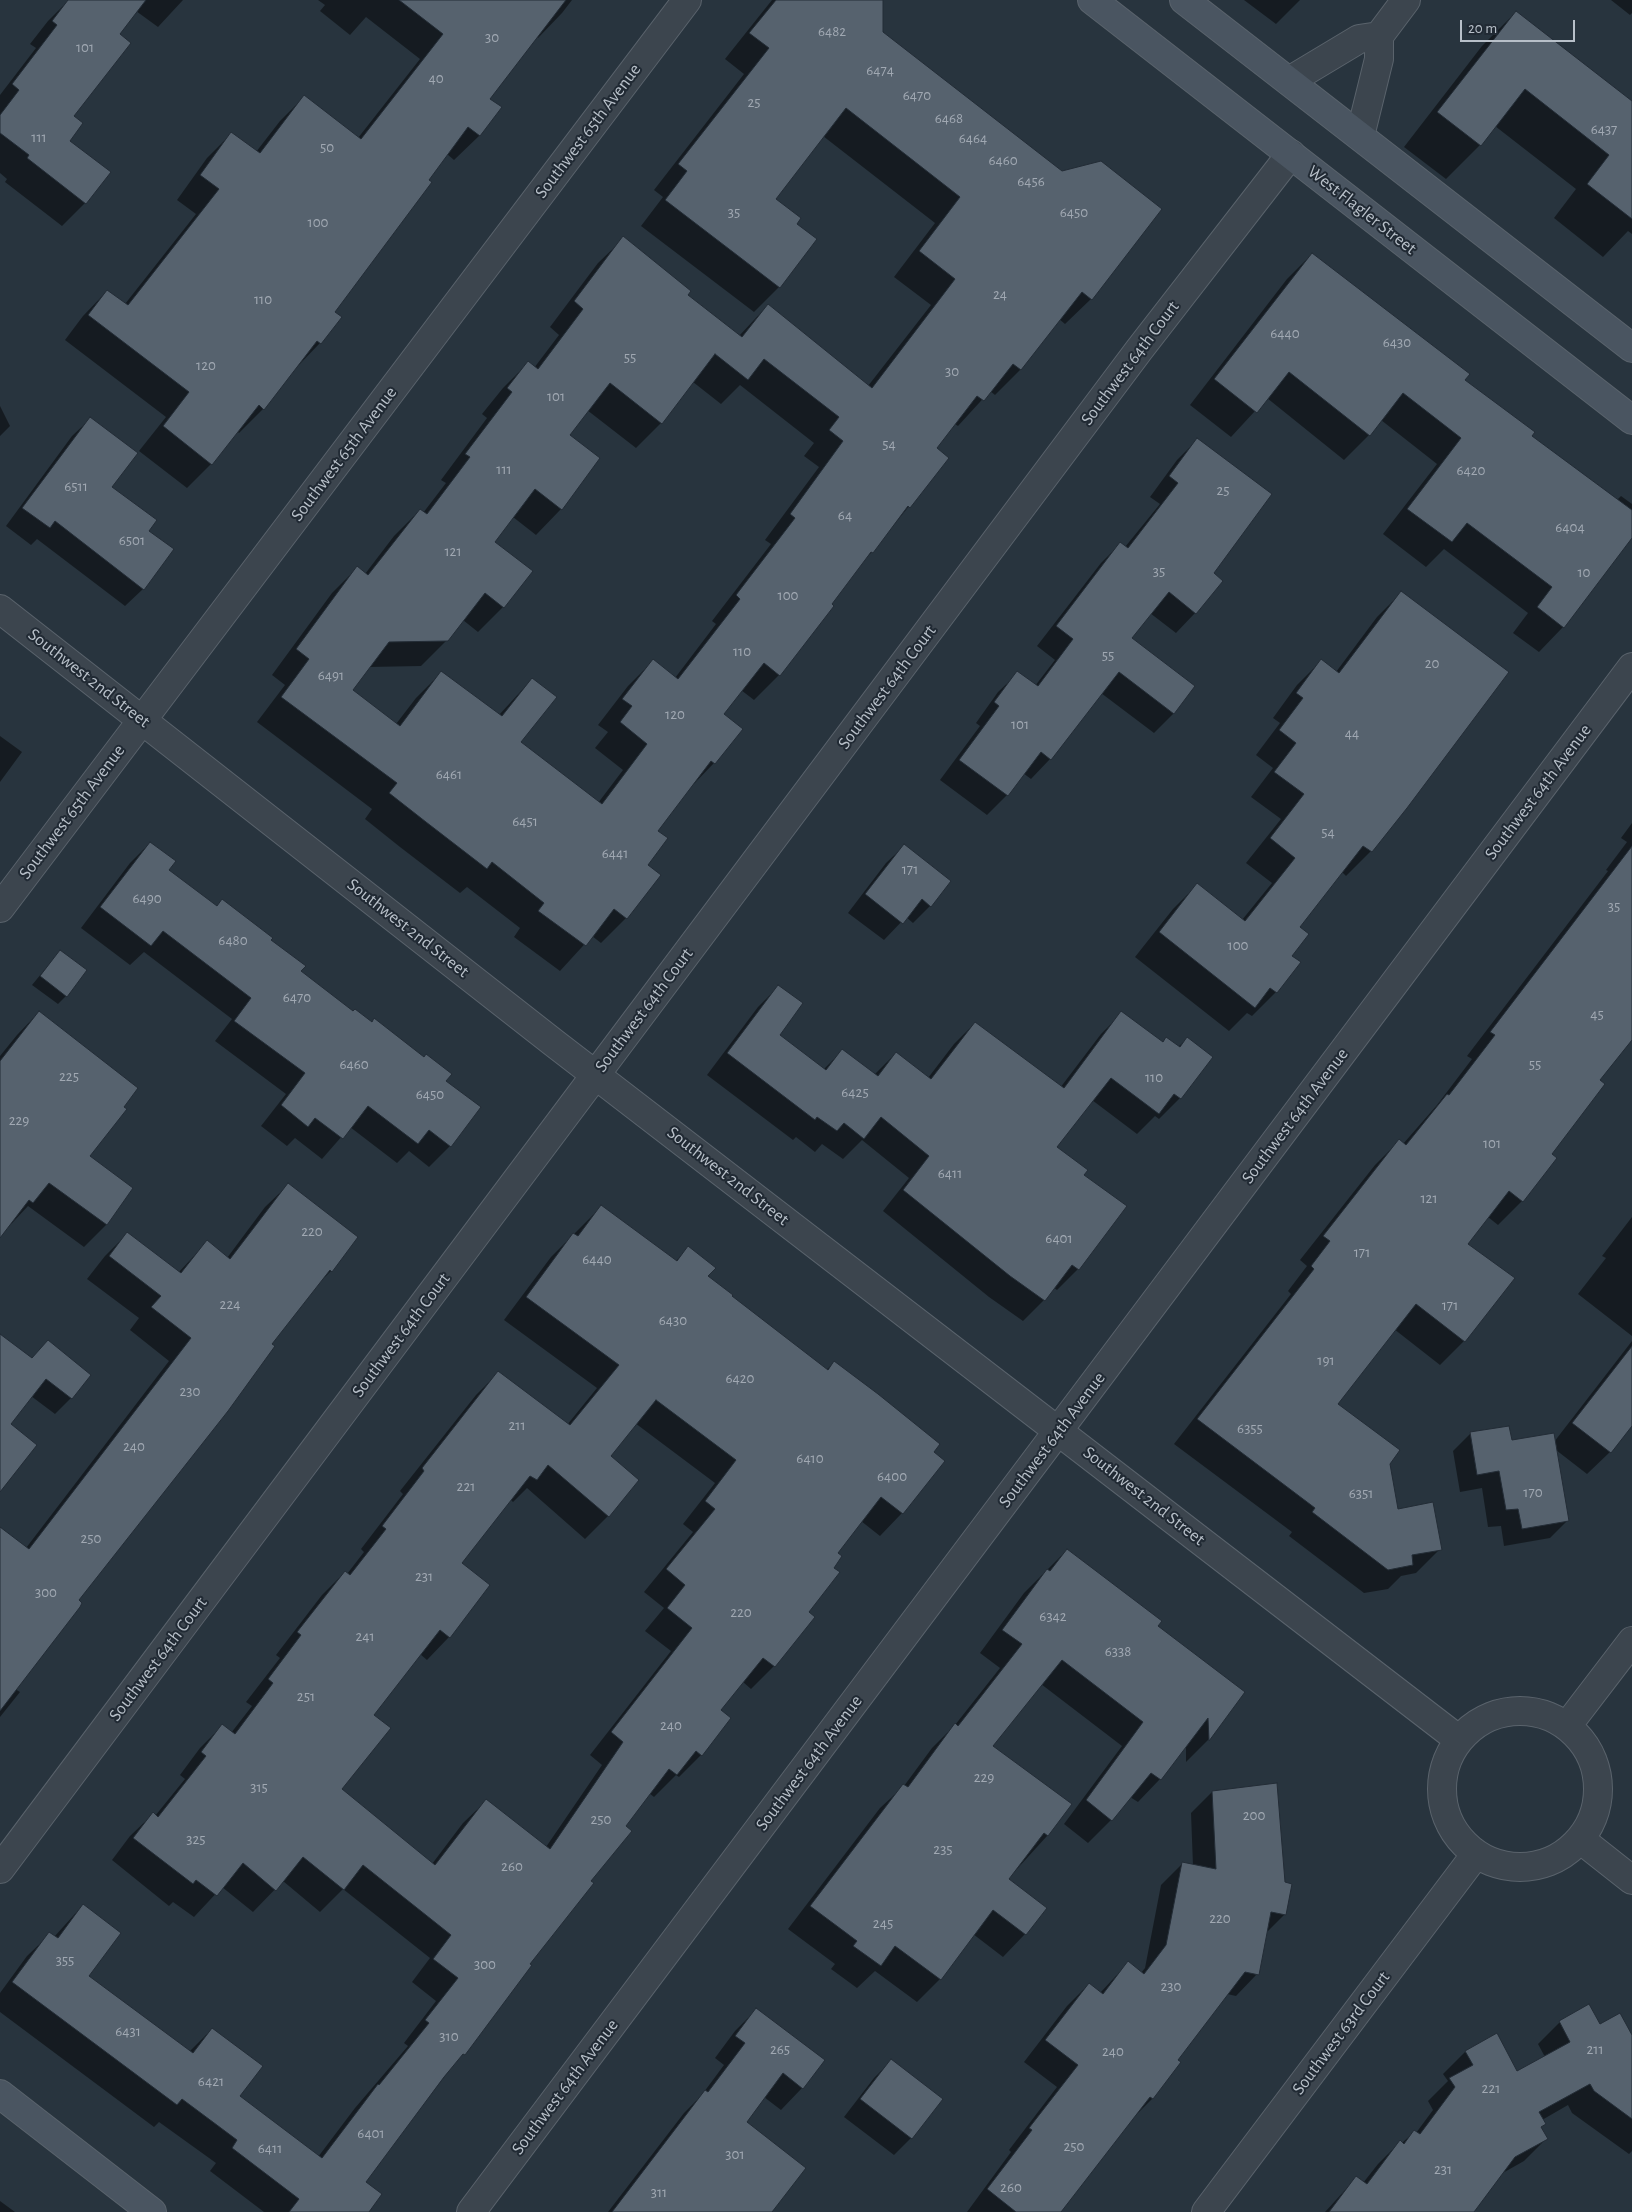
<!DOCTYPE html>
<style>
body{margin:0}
#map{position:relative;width:1632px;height:2212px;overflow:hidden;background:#28343e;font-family:"Alegreya Sans",sans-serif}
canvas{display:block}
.scale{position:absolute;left:1460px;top:20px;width:115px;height:22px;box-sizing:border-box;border:2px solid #b8c0c9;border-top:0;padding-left:6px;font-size:15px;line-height:18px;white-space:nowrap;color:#b8c0c9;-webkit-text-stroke:4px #212a34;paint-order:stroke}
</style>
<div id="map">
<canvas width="1632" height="2212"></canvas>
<div class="scale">20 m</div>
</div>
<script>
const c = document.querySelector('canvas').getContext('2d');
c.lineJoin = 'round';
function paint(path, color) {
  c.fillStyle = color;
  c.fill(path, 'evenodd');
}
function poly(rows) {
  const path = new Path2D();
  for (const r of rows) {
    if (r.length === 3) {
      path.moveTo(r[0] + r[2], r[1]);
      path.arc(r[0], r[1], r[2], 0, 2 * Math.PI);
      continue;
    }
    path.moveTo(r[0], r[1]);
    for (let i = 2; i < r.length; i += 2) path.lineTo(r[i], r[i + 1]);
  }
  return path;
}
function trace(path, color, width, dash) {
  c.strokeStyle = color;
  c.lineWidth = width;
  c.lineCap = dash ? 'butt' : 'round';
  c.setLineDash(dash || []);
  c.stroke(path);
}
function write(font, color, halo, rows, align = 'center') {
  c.font = font + ' "Alegreya Sans",sans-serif';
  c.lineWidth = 4;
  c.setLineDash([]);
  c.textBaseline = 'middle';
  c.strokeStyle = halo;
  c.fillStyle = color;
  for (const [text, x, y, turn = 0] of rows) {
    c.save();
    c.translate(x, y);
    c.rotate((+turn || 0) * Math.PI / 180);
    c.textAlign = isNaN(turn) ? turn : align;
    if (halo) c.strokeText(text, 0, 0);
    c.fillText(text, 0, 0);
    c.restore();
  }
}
paint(poly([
 [69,0,183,0,158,27,136,11,118,34,72,116,68,141,85,203,62,226,5,182,7,179,0,173,0,95,36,48,30,44,48,21],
 [318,0,572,0,562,13,538,38,536,37,488,99,500,108,479,136,454,160,447,154,333,312,340,317,320,343,296,368,263,409,239,433,237,431,211,464,187,488,139,451,166,417,65,340,83,316,107,291,125,304,196,214,177,200,207,158,231,134,256,152,280,121,304,97,358,138,420,59,366,17,350,35,320,11,325,5],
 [772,0,882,0,882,32,1091,299,1065,324,1059,319,1020,370,995,395,990,391,958,426,955,424,936,448,948,458,872,552,860,564,779,675,754,700,741,690,723,714,741,729,714,763,689,789,657,831,626,918,601,943,592,936,560,971,514,937,520,928,467,887,460,893,400,847,365,819,372,809,257,722,285,685,272,675,332,593,357,568,365,574,394,536,420,510,423,513,446,483,441,480,487,418,482,414,503,388,528,363,534,368,559,335,550,327,598,263,624,238,686,295,739,336,768,305,868,386,931,305,894,277,935,223,823,136,774,199,796,224,779,287,754,312,641,226,663,197,654,190,744,74,725,59],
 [693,382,721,404,740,385,814,443,804,456,819,467,765,540,771,544,712,621,716,624,675,678,653,661,628,686,598,725,608,732,595,748,623,770,598,803,520,742,532,679,499,715,441,673,416,698,396,724,352,691,369,667,421,666,447,640,463,620,478,632,503,607,494,542,513,517,536,535,561,509,568,435,587,410,636,448,661,423],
 [1244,0,1300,0,1276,24],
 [1611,0,1632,0,1632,13,1630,15],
 [1516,12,1632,102,1632,234,1628,231,1603,257,1554,218,1576,189,1495,126,1480,145,1446,179,1404,147,1482,46],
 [1312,254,1530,436,1617,500,1621,496,1632,504,1632,535,1563,627,1539,652,1513,633,1528,613,1444,549,1426,567,1383,534,1437,464,1381,420,1369,435,1344,460,1267,398,1231,437,1190,405,1287,279],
 [0,406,10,426,0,436],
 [90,419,110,488,147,531,143,589,125,606,37,539,31,545,6,526,72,436],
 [1197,440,1212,574,1195,613,1176,633,1150,613,1130,638,1174,713,1154,733,1101,693,1050,759,1031,779,1023,773,1007,795,987,815,940,780,980,726,976,723,998,692,1018,673,1035,686,1055,660,1037,646,1101,563,1120,544,1125,547,1160,504,1150,497,1177,460],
 [1401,593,1406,808,1371,851,1346,876,1342,872,1298,928,1291,956,1276,992,1252,1016,1247,1013,1229,1031,1135,957,1173,909,1197,885,1242,920,1272,883,1246,863,1281,819,1251,797,1273,768,1256,755,1280,723,1273,718,1297,685,1321,661,1336,672,1377,617],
 [0,736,22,752,0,782],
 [1632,823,1632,1038,1599,1080,1522,1201,1498,1225,1488,1217,1467,1244,1464,1341,1440,1365,1394,1329,1337,1404,1388,1463,1397,1510,1440,1549,1416,1573,1401,1576,1388,1589,1364,1593,1289,1536,1292,1532,1174,1444,1291,1294,1288,1291,1307,1266,1300,1260,1375,1165,1399,1141,1403,1144,1437,1105,1472,1059,1467,1056,1608,871,1606,870,1627,842,1621,838],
 [150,843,167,870,216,907,270,940,299,972,479,1107,450,1146,429,1167,409,1151,397,1163,350,1127,322,1159,295,1138,287,1146,261,1126,286,1094,215,1041,232,1019,144,952,130,965,81,928,130,863],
 [904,846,930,906,913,923,906,917,884,940,848,913,886,863],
 [60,951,66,996,58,1004,32,985],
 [779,986,778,1036,823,1070,842,1051,874,1075,896,1053,928,1078,954,1044,975,1023,1060,1088,1101,1034,1122,1013,1162,1043,1166,1038,1178,1047,1187,1039,1180,1098,1159,1119,1155,1116,1137,1134,1092,1100,1056,1147,1082,1175,1078,1269,1057,1290,1053,1287,1044,1300,1023,1321,989,1297,883,1211,909,1178,862,1140,843,1159,822,1144,815,1152,796,1137,793,1140,707,1075,758,1007],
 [39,1012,88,1156,131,1188,106,1225,84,1247,28,1206,0,1236,0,1056,17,1035],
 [288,1185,356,1238,331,1271,313,1289,77,1601,15,1689,20,1692,0,1717,0,1528,26,1548,169,1361,130,1330,139,1318,87,1279,105,1256,127,1234,178,1273,207,1242,227,1258,265,1207],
 [601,1207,675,1262,688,1248,707,1277,730,1297,826,1370,834,1363,943,1461,902,1513,880,1536,861,1521,836,1553,807,1612,814,1617,774,1666,751,1689,743,1682,720,1710,730,1718,701,1755,679,1777,676,1775,654,1797,649,1793,624,1827,590,1881,528,1964,530,1965,364,2182,367,2212,264,2212,210,2171,216,2163,159,2122,154,2127,0,2012,0,1993,27,1956,50,1934,54,1937,83,1905,87,1976,189,2052,212,2029,238,2096,318,2157,355,2108,408,2046,404,2043,436,2001,412,1982,430,1958,343,1889,320,1912,283,1881,253,1912,222,1887,194,1917,173,1902,169,1906,112,1860,130,1836,153,1814,155,1816,185,1779,180,1775,200,1748,222,1726,231,1733,252,1706,246,1702,280,1658,276,1655,322,1595,345,1572,347,1574,364,1552,361,1549,403,1494,400,1491,476,1395,499,1372,567,1425,597,1388,504,1320,551,1257],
 [635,1423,715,1483,683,1524,693,1532,644,1592,664,1608,645,1631,671,1651,590,1755,602,1765,546,1847,486,1801,463,1823,432,1864,340,1790,372,1715,420,1654,427,1660,449,1637,488,1586,460,1564,510,1499,513,1502,527,1488,585,1539,608,1516,638,1480,609,1456],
 [1632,1217,1632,1336,1578,1294,1606,1258,1602,1256],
 [1632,1341,1632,1423,1610,1452,1587,1474,1556,1450,1568,1520,1550,1538,1504,1546,1501,1526,1488,1527,1482,1488,1460,1492,1453,1451,1471,1433,1511,1442,1554,1442],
 [89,1375,71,1398,55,1414,11,1381],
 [1067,1550,1156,1627,1243,1693,1208,1740,1186,1762,1186,1746,1160,1779,1138,1802,1130,1797,1111,1820,1088,1843,1064,1824,1122,1746,1041,1684,991,1746,1070,1804,1047,1836,1007,1880,1025,1934,1003,1957,973,1934,940,1979,917,2002,875,1971,857,1988,831,1969,835,1964,788,1929,880,1808,904,1786,932,1748,955,1725,1000,1668,980,1653,1024,1593],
 [1212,1792,1285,1914,1265,1934,1257,1974,1236,1996,1227,1994,1176,2060,1179,2062,1152,2099,1131,2120,1059,2212,967,2212,1011,2152,1009,2150,1057,2087,1024,2062,1067,2006,1089,1984,1100,1993,1128,1963,1141,1973,1145,1968,1161,1885,1182,1864,1193,1866,1191,1813],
 [756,2010,802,2088,781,2110,764,2097,745,2122,770,2212,608,2212,684,2113,701,2096,724,2065,715,2058,735,2031],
 [1560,2022,1599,2026,1632,2037,1632,2151,1629,2154,1572,2113,1568,2105,1542,2120,1544,2124,1540,2128,1546,2139,1524,2161,1501,2174,1473,2212,1325,2212,1356,2178,1363,2183,1378,2164,1400,2142,1402,2143,1414,2132,1416,2133,1433,2110,1428,2101,1448,2081,1443,2074,1465,2052,1517,2073,1545,2057,1538,2044],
 [891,2061,911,2138,894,2155,844,2117,874,2078],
 [0,2201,15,2212,0,2212]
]), '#0007');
const building = poly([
 [68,0,146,0,120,34,131,43,74,116,83,123,70,141,111,172,86,204,27,158,29,155,0,133,0,115,19,90,12,84,57,25,52,21,68,0],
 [399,0,566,0,490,99,502,107,480,136,468,127,429,180,432,182,335,312,342,317,321,344,317,341,264,410,259,405,212,465,163,426,189,392,88,315,107,290,128,305,219,189,200,175,231,132,260,153,304,95,361,139,443,34,399,0],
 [776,0,883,0,883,32,1062,171,1101,161,1162,209,1092,300,1082,292,1021,370,1013,364,984,401,977,396,937,448,949,458,910,508,908,506,873,553,871,552,832,604,834,606,780,676,764,663,724,714,743,729,715,764,711,761,658,831,668,838,648,865,661,875,627,919,614,909,586,946,538,911,544,903,492,862,487,869,426,822,389,793,397,783,281,697,309,659,296,649,357,566,368,575,420,509,427,514,470,457,465,454,512,392,507,388,528,361,538,369,583,309,574,301,623,236,691,291,688,295,742,337,768,304,872,388,955,279,919,251,960,197,846,108,776,199,801,218,797,224,817,239,780,288,665,200,687,171,678,164,769,48,749,33,776,0],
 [715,354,748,380,764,359,839,417,829,430,843,441,790,514,795,518,736,595,740,599,678,679,653,659,622,699,632,706,620,722,647,744,602,804,521,742,557,697,532,678,502,716,441,671,400,726,353,690,389,642,448,641,485,593,504,608,533,571,495,542,535,489,562,510,600,458,570,435,610,383,662,424,715,354],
 [1516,11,1632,101,1632,219,1587,184,1609,155,1525,89,1481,146,1437,112,1516,11],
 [1312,253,1470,374,1465,380,1535,432,1532,436,1632,510,1632,538,1564,628,1537,607,1552,587,1467,523,1452,542,1407,509,1461,438,1403,393,1370,436,1289,372,1257,413,1214,379,1312,253],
 [90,417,138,453,112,487,157,520,149,531,174,549,144,590,55,521,50,528,22,508,90,417],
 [1197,438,1272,494,1214,573,1223,581,1196,614,1169,592,1132,638,1195,686,1174,714,1119,672,1051,760,1041,752,1008,796,959,760,999,706,994,702,1017,671,1038,686,1073,639,1056,626,1120,542,1128,548,1178,483,1169,476,1197,438],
 [1401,591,1509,672,1407,808,1372,852,1363,846,1300,927,1309,934,1292,956,1301,962,1277,993,1270,988,1255,1008,1159,932,1197,883,1245,921,1295,858,1270,838,1304,794,1274,772,1296,743,1279,730,1303,698,1296,693,1321,659,1339,673,1401,591],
 [150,842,176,861,169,870,217,906,222,899,273,938,271,940,306,966,301,971,353,1011,355,1009,372,1022,374,1018,424,1057,426,1054,452,1074,446,1081,481,1107,451,1147,429,1130,418,1144,368,1106,343,1139,315,1118,308,1127,281,1105,305,1073,234,1021,251,998,163,931,151,946,100,907,150,842],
 [904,844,951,881,931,907,922,899,903,924,865,894,904,844],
 [1632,846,1632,1040,1600,1080,1605,1084,1552,1154,1557,1158,1523,1202,1509,1191,1468,1244,1515,1278,1465,1342,1416,1304,1338,1404,1400,1450,1390,1464,1398,1509,1433,1502,1442,1550,1412,1555,1413,1565,1388,1570,1312,1512,1315,1508,1197,1419,1314,1269,1311,1266,1330,1241,1323,1236,1399,1139,1406,1145,1447,1094,1449,1095,1495,1035,1490,1032,1632,846],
 [60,950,87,970,67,997,40,976,60,950],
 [778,985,803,1003,780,1035,826,1070,842,1049,878,1076,896,1052,931,1079,975,1022,1064,1088,1121,1011,1163,1042,1166,1037,1180,1047,1187,1037,1213,1057,1181,1099,1174,1094,1159,1114,1111,1078,1057,1147,1088,1170,1084,1175,1127,1206,1079,1270,1072,1265,1045,1301,1010,1276,903,1190,929,1156,881,1117,864,1139,844,1123,837,1131,817,1117,815,1120,727,1053,778,985],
 [39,1011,138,1088,124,1107,127,1109,90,1156,133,1188,107,1225,49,1183,33,1203,29,1200,0,1238,0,1061,39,1011],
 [288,1183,358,1237,332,1272,330,1270,272,1344,275,1346,228,1411,79,1600,82,1603,80,1607,0,1711,0,1527,29,1549,191,1338,151,1307,161,1296,109,1256,127,1232,181,1273,207,1240,230,1259,288,1183],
 [601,1205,677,1261,688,1246,716,1268,708,1276,733,1295,732,1296,828,1370,834,1361,878,1394,940,1444,934,1452,945,1461,903,1514,881,1497,838,1553,842,1556,834,1568,840,1572,809,1612,815,1617,775,1667,763,1658,721,1710,731,1718,702,1756,696,1751,677,1775,669,1769,626,1826,632,1831,591,1881,594,1883,530,1964,532,1965,465,2055,463,2054,444,2077,366,2182,382,2194,369,2212,289,2212,299,2199,232,2148,237,2140,182,2099,177,2105,12,1982,49,1932,58,1938,83,1904,121,1933,89,1976,193,2053,212,2028,263,2066,240,2096,322,2158,378,2084,379,2085,429,2023,425,2020,458,1978,433,1959,451,1935,363,1865,344,1890,303,1857,276,1891,243,1863,217,1896,196,1880,193,1884,133,1838,153,1812,158,1817,206,1756,201,1752,222,1724,235,1734,273,1683,268,1679,301,1635,297,1632,345,1571,350,1575,386,1529,382,1526,424,1471,422,1468,498,1371,570,1425,619,1365,526,1297,573,1233,578,1236,601,1205],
 [656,1400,736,1460,705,1501,715,1509,666,1569,685,1585,667,1608,692,1628,611,1732,623,1742,550,1849,486,1799,435,1865,342,1789,391,1728,374,1715,440,1630,450,1638,490,1585,462,1563,530,1476,537,1480,548,1465,609,1517,639,1480,611,1456,656,1400],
 [0,1334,32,1358,48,1340,91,1375,72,1399,46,1379,11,1424,37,1445,0,1492,0,1334],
 [1632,1346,1632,1426,1611,1453,1572,1423,1632,1346],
 [1509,1426,1512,1440,1554,1433,1569,1521,1522,1529,1518,1509,1506,1510,1499,1471,1477,1475,1470,1432,1509,1426],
 [1067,1549,1162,1621,1158,1626,1245,1692,1209,1741,1208,1718,1161,1780,1151,1773,1112,1821,1086,1800,1143,1722,1062,1660,993,1746,1072,1804,1048,1836,1044,1833,1009,1879,1047,1908,1026,1935,993,1910,941,1980,895,1946,881,1966,853,1946,857,1941,810,1906,903,1784,908,1787,955,1723,958,1726,1022,1644,1002,1630,1047,1569,1050,1571,1067,1549],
 [1277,1783,1285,1882,1292,1884,1286,1915,1271,1912,1259,1975,1245,1972,1178,2060,1181,2062,1153,2099,1150,2097,1061,2212,1016,2212,987,2189,1032,2130,1029,2128,1078,2065,1045,2040,1089,1983,1103,1994,1128,1961,1144,1974,1166,1945,1182,1862,1216,1869,1212,1791,1277,1783],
 [1589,2004,1600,2024,1620,2013,1632,2035,1632,2119,1594,2091,1590,2084,1539,2112,1546,2124,1541,2127,1548,2139,1515,2157,1474,2212,1329,2212,1356,2176,1367,2184,1400,2140,1404,2144,1414,2130,1420,2134,1455,2087,1449,2078,1473,2065,1465,2051,1497,2033,1517,2071,1570,2042,1559,2021,1589,2004],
 [756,2008,825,2060,803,2089,783,2073,747,2122,806,2168,772,2212,612,2212,705,2090,708,2092,745,2043,735,2036,756,2008],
 [891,2059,943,2099,912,2139,860,2099,891,2059]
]);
paint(building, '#56626e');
trace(building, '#232c36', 1);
const street = poly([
 [1289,81,1359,39,1379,36],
 [1360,136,1379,59,1379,36,1406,0],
 [0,609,554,1043,1458,1739],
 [0,908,687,0],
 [1520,1789,78],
 [1567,1726,1632,1641],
 [1580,1839,1632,1880],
 [0,1869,1139,350,1291,154],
 [471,2212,1632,667],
 [1206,2212,1476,1854]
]);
const secondary = poly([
 [1092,0,1632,420],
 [1184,0,1632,348],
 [0,2094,152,2212]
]);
trace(street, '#5a636c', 30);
trace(secondary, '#5a636c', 30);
trace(street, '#3c454e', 28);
trace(secondary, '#4a5561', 28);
write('15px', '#a0a8b2', null, [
 ["6482",832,31],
 ["30",492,37],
 ["101",85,47],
 ["6474",880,70],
 ["40",436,78],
 ["6470",917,95],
 ["25",754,102],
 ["6468",949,118],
 ["6437",1604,129],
 ["111",39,137],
 ["6464",973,138],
 ["50",327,147],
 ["6460",1003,160],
 ["6456",1031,181],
 ["35",734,212],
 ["6450",1074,212],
 ["100",318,222],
 ["24",1000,294],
 ["110",263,299],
 ["6440",1285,333],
 ["6430",1397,342],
 ["55",630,357],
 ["120",206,365],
 ["30",952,371],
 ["101",556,396],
 ["54",889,444],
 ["111",504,469],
 ["6420",1471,470],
 ["6511",76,486],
 ["25",1223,490],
 ["64",845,515],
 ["6404",1570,527],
 ["6501",132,540],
 ["121",453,551],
 ["35",1159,571],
 ["10",1584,572],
 ["100",788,595],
 ["110",742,651],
 ["55",1108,655],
 ["20",1432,663],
 ["6491",331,675],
 ["120",675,714],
 ["101",1020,724],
 ["44",1352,733],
 ["6461",449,774],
 ["6451",525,821],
 ["54",1328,832],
 ["6441",615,853],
 ["171",910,869],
 ["6490",147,898],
 ["35",1614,906],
 ["6480",233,940],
 ["100",1238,945],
 ["6470",297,997],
 ["45",1597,1014],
 ["6460",354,1064],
 ["55",1535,1064],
 ["225",69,1076],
 ["110",1154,1077],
 ["6425",855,1092],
 ["6450",430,1094],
 ["229",19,1120],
 ["101",1492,1143],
 ["6411",950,1173],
 ["121",1429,1198],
 ["220",312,1231],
 ["6401",1059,1238],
 ["171",1362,1252],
 ["6440",597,1259],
 ["224",230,1304],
 ["171",1450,1305],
 ["6430",673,1320],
 ["191",1326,1360],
 ["6420",740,1378],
 ["230",190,1391],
 ["211",517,1425],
 ["6355",1250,1428],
 ["240",134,1446],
 ["6410",810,1458],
 ["6400",892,1476],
 ["221",466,1486],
 ["170",1533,1492],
 ["6351",1361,1493],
 ["250",91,1538],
 ["231",424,1576],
 ["300",46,1592],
 ["220",741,1612],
 ["6342",1053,1616],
 ["241",365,1636],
 ["6338",1118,1651],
 ["251",306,1696],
 ["240",671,1725],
 ["229",984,1777],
 ["315",259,1787],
 ["200",1254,1815],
 ["250",601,1819],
 ["325",196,1839],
 ["235",943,1849],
 ["260",512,1866],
 ["220",1220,1918],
 ["245",883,1923],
 ["355",65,1960],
 ["300",485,1964],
 ["230",1171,1986],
 ["6431",128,2031],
 ["310",449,2036],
 ["265",780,2049],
 ["211",1595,2049],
 ["240",1113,2051],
 ["6421",211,2081],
 ["221",1491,2088],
 ["6401",371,2133],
 ["250",1074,2146],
 ["6411",270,2148],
 ["301",735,2154],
 ["231",1443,2169],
 ["260",1011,2187],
 ["311",659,2192]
]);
write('18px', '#b8c0c9', '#212a34', [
 ["Southwest 65th Avenue",588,131,-53],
 ["West Flagler Street",1362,210,38],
 ["Southwest 64th Court",1130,363,-53],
 ["Southwest 65th Avenue",344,454,-53],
 ["Southwest 2nd Street",89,678,38],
 ["Southwest 64th Court",887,687,-53],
 ["Southwest 64th Avenue",1538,792,-53],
 ["Southwest 65th Avenue",72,812,-53],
 ["Southwest 2nd Street",408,928,38],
 ["Southwest 64th Court",644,1010,-53],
 ["Southwest 64th Avenue",1295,1116,-53],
 ["Southwest 2nd Street",728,1176,38],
 ["Southwest 64th Court",401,1335,-53],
 ["Southwest 64th Avenue",1052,1440,-53],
 ["Southwest 2nd Street",1144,1496,38],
 ["Southwest 64th Court",158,1659,-53],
 ["Southwest 64th Avenue",809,1763,-53],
 ["Southwest 63rd Court",1341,2033,-53],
 ["Southwest 64th Avenue",565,2087,-53]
]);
</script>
